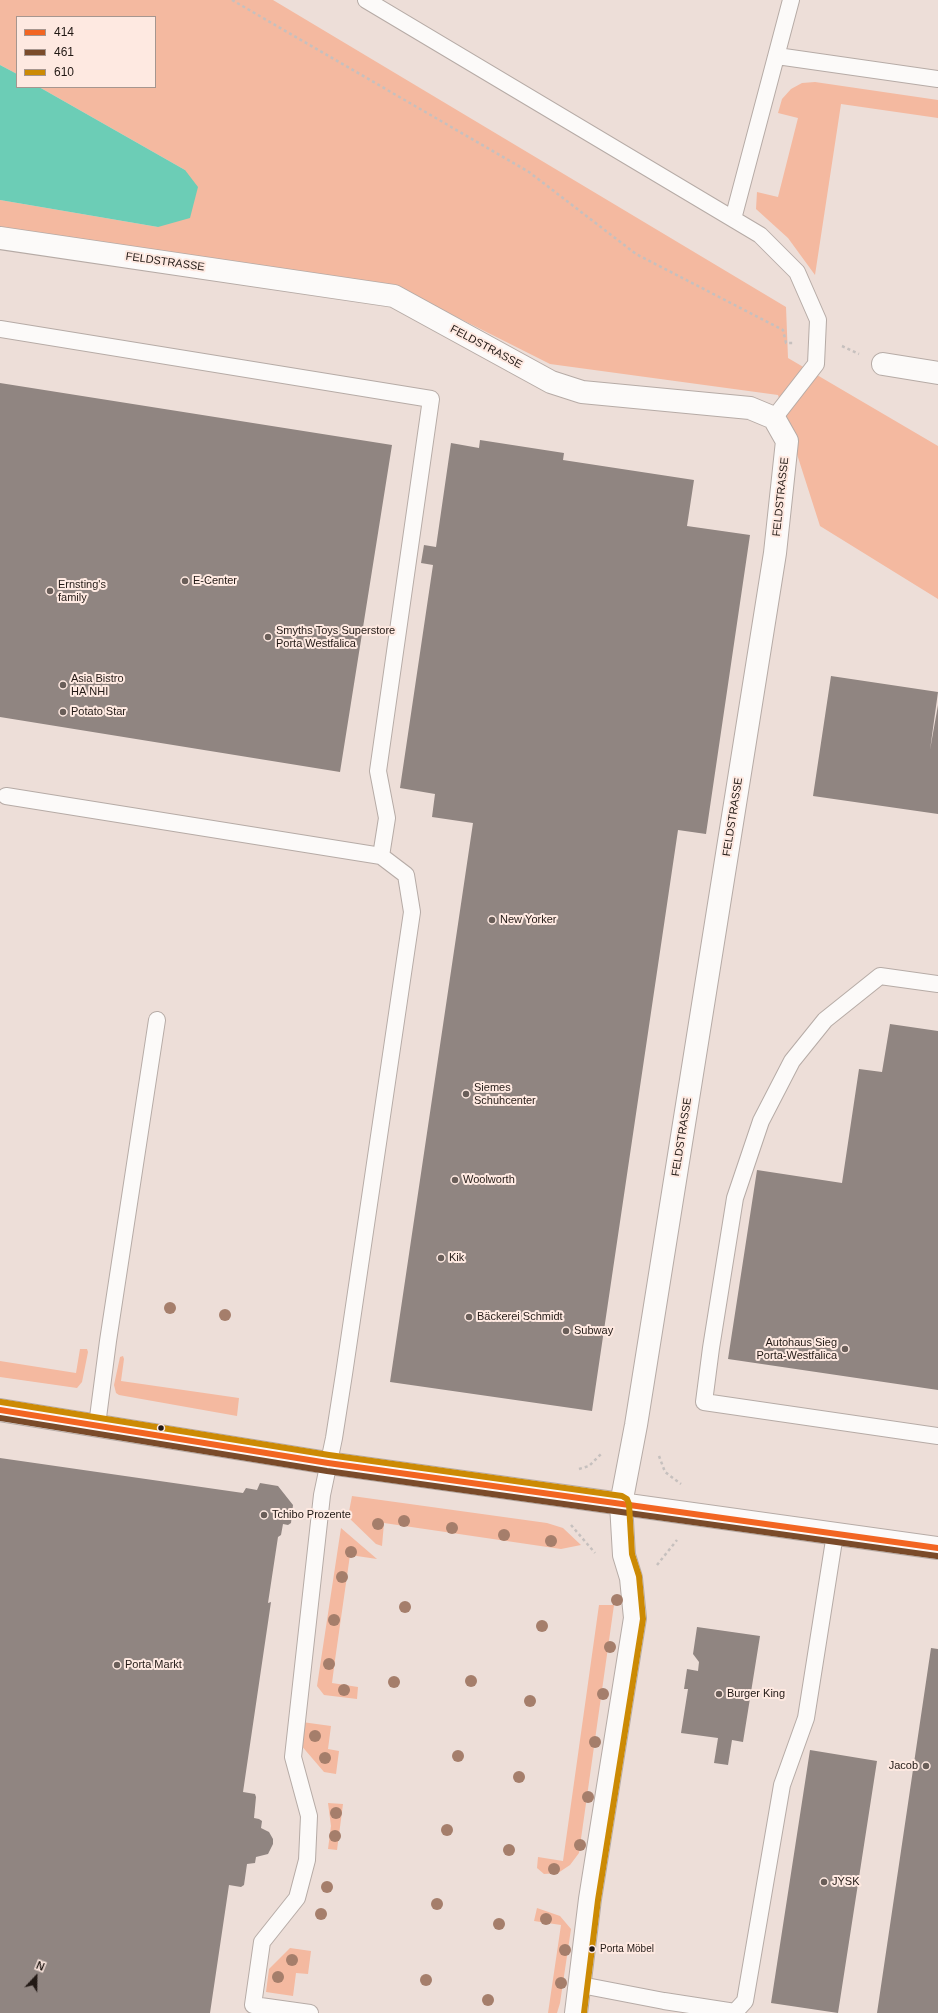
<!DOCTYPE html>
<meta charset="utf-8">
<style>
body{margin:0}
#map{position:relative;width:938px;height:2013px;overflow:hidden;background:#edded8;font-family:Arial,sans-serif}
canvas{display:block}
.legend{position:absolute;left:16px;top:16px;width:140px;height:72px;box-sizing:border-box;background:#fee9e1;border:1px solid #a6968f;margin:0;padding:5px 7px;list-style:none;font-size:12px;color:#221915}
.legend li{display:flex;align-items:center;gap:8px;height:20px}
.legend b{width:20px;border:1px solid #a6968f}
.north{position:absolute;left:16px;top:1957px;width:40px;height:40px;-webkit-text-stroke:3px #fee9e1;paint-order:stroke;rotate:22deg;font-size:11px;font-weight:700;line-height:16px;text-align:center;color:#221915}
.north::after{content:'';display:block;margin:auto;width:14px;height:18px;background:#221915;clip-path:polygon(50% 0,100% 100%,50% 72%,0 100%)}
</style>
<div id="map">
<canvas width="938" height="2013"></canvas>
<ul class="legend">
<li><b style="height:5px;background:#f26522"></b>414</li>
<li><b style="height:5px;background:#7a4b2a"></b>461</li>
<li><b style="height:5px;background:#cc8a04"></b>610</li>
</ul>
<div class="north">N</div>
</div>
<script>
const c = document.querySelector('canvas').getContext('2d');
c.lineJoin = 'round';
function paint(path, color) {
  c.fillStyle = color;
  c.fill(path, 'evenodd');
}
function poly(rows) {
  const path = new Path2D();
  for (const r of rows) {
    path.moveTo(r[0], r[1]);
    for (let i = 2; i < r.length; i += 2) path.lineTo(r[i], r[i + 1]);
  }
  return path;
}
function trace(path, color, width, dash) {
  c.strokeStyle = color;
  c.lineWidth = width;
  c.lineCap = dash ? 'butt' : 'round';
  c.setLineDash(dash || []);
  c.stroke(path);
}
function write(font, color, halo, rows, align = 'center') {
  c.font = font + ' Arial,sans-serif';
  c.lineWidth = 4;
  c.setLineDash([]);
  c.textBaseline = 'middle';
  c.strokeStyle = halo;
  c.fillStyle = color;
  for (const [text, x, y, turn = 0] of rows) {
    c.save();
    c.translate(x, y);
    c.rotate((+turn || 0) * Math.PI / 180);
    c.textAlign = isNaN(turn) ? turn : align;
    if (halo) c.strokeText(text, 0, 0);
    c.fillText(text, 0, 0);
    c.restore();
  }
}
paint(poly([
 [0,0,273,0,786,307,788,358,938,446,938,599,820,526,778,395,550,364,393,285,0,234,0,200,158,227,185,170,39,87,155,87,155,17,17,17,17,74,0,65],
 [815,82,938,100,938,118,841,104,815,275,788,238,756,209,757,192,778,197,798,118,778,113,782,99,791,89,802,83],
 [80,1349,87,1349,88,1352,82,1382,77,1388,0,1377,0,1361,76,1373],
 [123,1356,124,1359,121,1381,239,1398,237,1416,119,1395,116,1393,114,1385,120,1357],
 [352,1496,547,1523,563,1528,581,1545,561,1549,384,1523,382,1546,376,1544,348,1517],
 [341,1528,377,1559,350,1555,335,1660,332,1683,358,1687,357,1699,324,1695,317,1686],
 [599,1605,614,1605,579,1853,570,1865,558,1873,544,1874,537,1868,538,1857,563,1861],
 [302,1722,331,1726,328,1749,339,1751,336,1774,324,1772,300,1744],
 [328,1803,343,1804,337,1850,328,1849,331,1826],
 [537,1908,560,1916,571,1929,560,2003,557,2013,548,2013,561,1925,534,1921],
 [290,1948,311,1951,308,1974,296,1973,293,1996,266,1992,269,1969]
]), '#f4b9a0');
paint(poly([
 [0,65,17,74,17,87,39,87,185,170,198,187,190,218,158,227,0,200]
]), '#6ccdb6');
paint(poly([
 [0,383,392,445,340,772,0,717],
 [480,440,564,453,563,460,694,480,687,526,750,535,706,834,678,830,592,1411,390,1382,473,823,432,817,435,794,400,788,433,565,421,563,424,545,436,547,451,443,479,448],
 [831,676,938,692,930,750,938,705,938,814,813,796],
 [890,1024,938,1031,938,1390,728,1359,757,1170,842,1183,859,1069,882,1072],
 [0,1458,243,1493,246,1488,257,1490,260,1483,278,1486,293,1505,291,1523,288,1525,283,1524,281,1535,278,1537,268,1603,271,1602,243,1792,255,1794,256,1797,254,1818,259,1819,262,1821,261,1828,269,1832,273,1839,273,1844,268,1854,256,1857,255,1863,247,1864,244,1885,241,1887,229,1885,210,2013,0,2013],
 [697,1627,760,1636,743,1742,732,1740,728,1765,714,1763,718,1738,681,1733,688,1689,684,1689,687,1669,698,1671,699,1662,693,1654],
 [931,1648,938,1649,938,2013,877,2013],
 [810,1750,877,1761,838,2013,771,2003]
]), '#908581');
const lane = poly([
 [366,0,760,235,797,272,818,320,816,364,774,418],
 [777,56,938,79],
 [733,219,791,0],
 [0,329,431,399,378,771,387,818,381,856],
 [6,796,381,856,406,875,412,912,344,1374,334,1438,322,1495,293,1757,309,1816,307,1860,297,1898,262,1942,253,2005,310,2013],
 [938,984,880,976,825,1020,792,1061,761,1121,735,1198,711,1348,704,1402,938,1436],
 [97,1425,108,1341,157,1020],
 [581,1985,664,2001,735,2012,745,2001,782,1785,806,1718,835,1534]
]);
const street = poly([
 [0,238,394,296,551,382,582,392,750,408,774,418,787,441,775,553,636,1425,621,1504,624,1555,631,1578,635,1618,590,1899,576,2013],
 [883,364,938,373],
 [0,1410,328,1463,938,1548]
]);
trace(lane, '#b6aba6', 18);
trace(street, '#b6aba6', 24);
trace(poly([
 [232,0,529,172,636,254,783,330,786,343,793,343],
 [842,346,859,354],
 [659,1456,665,1472,681,1484],
 [579,1469,589,1466,602,1453],
 [571,1525,595,1553],
 [657,1565,677,1540]
]), '#c6c0be', 2.5, [3, 3]);
trace(lane, '#fcfaf9', 16);
trace(street, '#fcfaf9', 22);
trace(poly([
 [0,1410,328,1463,938,1548]
]), '#f26522', 6);
trace(poly([
 [0,1418,327,1471,937,1556]
]), '#7a4b2a', 6);
trace(poly([
 [1,1402,329,1455,622,1496,627,1499,629,1504,632,1554,639,1576,643,1619,598,1900,584,2013]
]), '#cc8a04', 6);
c.fillStyle = '#a57e6b';
for (const [x, y] of [
 [170,1308],
 [225,1315],
 [404,1521],
 [378,1524],
 [452,1528],
 [504,1535],
 [551,1541],
 [351,1552],
 [342,1577],
 [617,1600],
 [405,1607],
 [334,1620],
 [542,1626],
 [610,1647],
 [329,1664],
 [471,1681],
 [394,1682],
 [344,1690],
 [603,1694],
 [530,1701],
 [315,1736],
 [595,1742],
 [458,1756],
 [325,1758],
 [519,1777],
 [588,1797],
 [336,1813],
 [447,1830],
 [335,1836],
 [580,1845],
 [509,1850],
 [554,1869],
 [327,1887],
 [437,1904],
 [321,1914],
 [546,1919],
 [499,1924],
 [565,1950],
 [292,1960],
 [278,1977],
 [426,1980],
 [561,1983],
 [488,2000]
]) {
  c.beginPath();
  c.arc(x, y, 6, 0, 2 * Math.PI);
  c.fill();
}
for (const [x, y, r, color] of [
 [185,581,4,"#695e59"],
 [50,591,4,"#695e59"],
 [268,637,4,"#695e59"],
 [63,685,4,"#695e59"],
 [63,712,4,"#695e59"],
 [492,920,4,"#695e59"],
 [466,1094,4,"#695e59"],
 [455,1180,4,"#695e59"],
 [441,1258,4,"#695e59"],
 [469,1317,4,"#695e59"],
 [566,1331,4,"#695e59"],
 [845,1349,4,"#695e59"],
 [161,1428,3.5,"#221915"],
 [264,1515,4,"#695e59"],
 [117,1665,4,"#695e59"],
 [719,1694,4,"#695e59"],
 [926,1766,4,"#695e59"],
 [824,1882,4,"#695e59"],
 [592,1949,3.5,"#221915"]
]) {
  const dot = new Path2D();
  dot.arc(x, y, r, 0, 2 * Math.PI);
  c.fillStyle = color;
  c.fill(dot);
  trace(dot, '#fee9e1', 1.5);
}
write('10px', '#221915', '#fee9e1', [
 ["Porta Möbel",600,1949]
], 'left');
write('11px', '#221915', '#fee9e1', [
 ["FELDSTRASSE",165,262,8],
 ["FELDSTRASSE",486,347,28],
 ["FELDSTRASSE",781,497,-84],
 ["FELDSTRASSE",733,817,-81],
 ["FELDSTRASSE",682,1137,-81]
]);
write('11px', '#221915', '#fee9e1', [
 ["E-Center",193,581],
 ["Ernsting's",58,585],
 ["family",58,598],
 ["Smyths Toys Superstore",276,631],
 ["Porta Westfalica",276,644],
 ["Asia Bistro",71,679],
 ["HA NHI",71,692],
 ["Potato Star",71,712],
 ["New Yorker",500,920],
 ["Siemes",474,1088],
 ["Schuhcenter",474,1101],
 ["Woolworth",463,1180],
 ["Kik",449,1258],
 ["Bäckerei Schmidt",477,1317],
 ["Subway",574,1331],
 ["Autohaus Sieg",837,1343,"right"],
 ["Porta-Westfalica",837,1356,"right"],
 ["Tchibo Prozente",272,1515],
 ["Porta Markt",125,1665],
 ["Burger King",727,1694],
 ["Jacob",918,1766,"right"],
 ["JYSK",832,1882]
], 'left');
</script>
